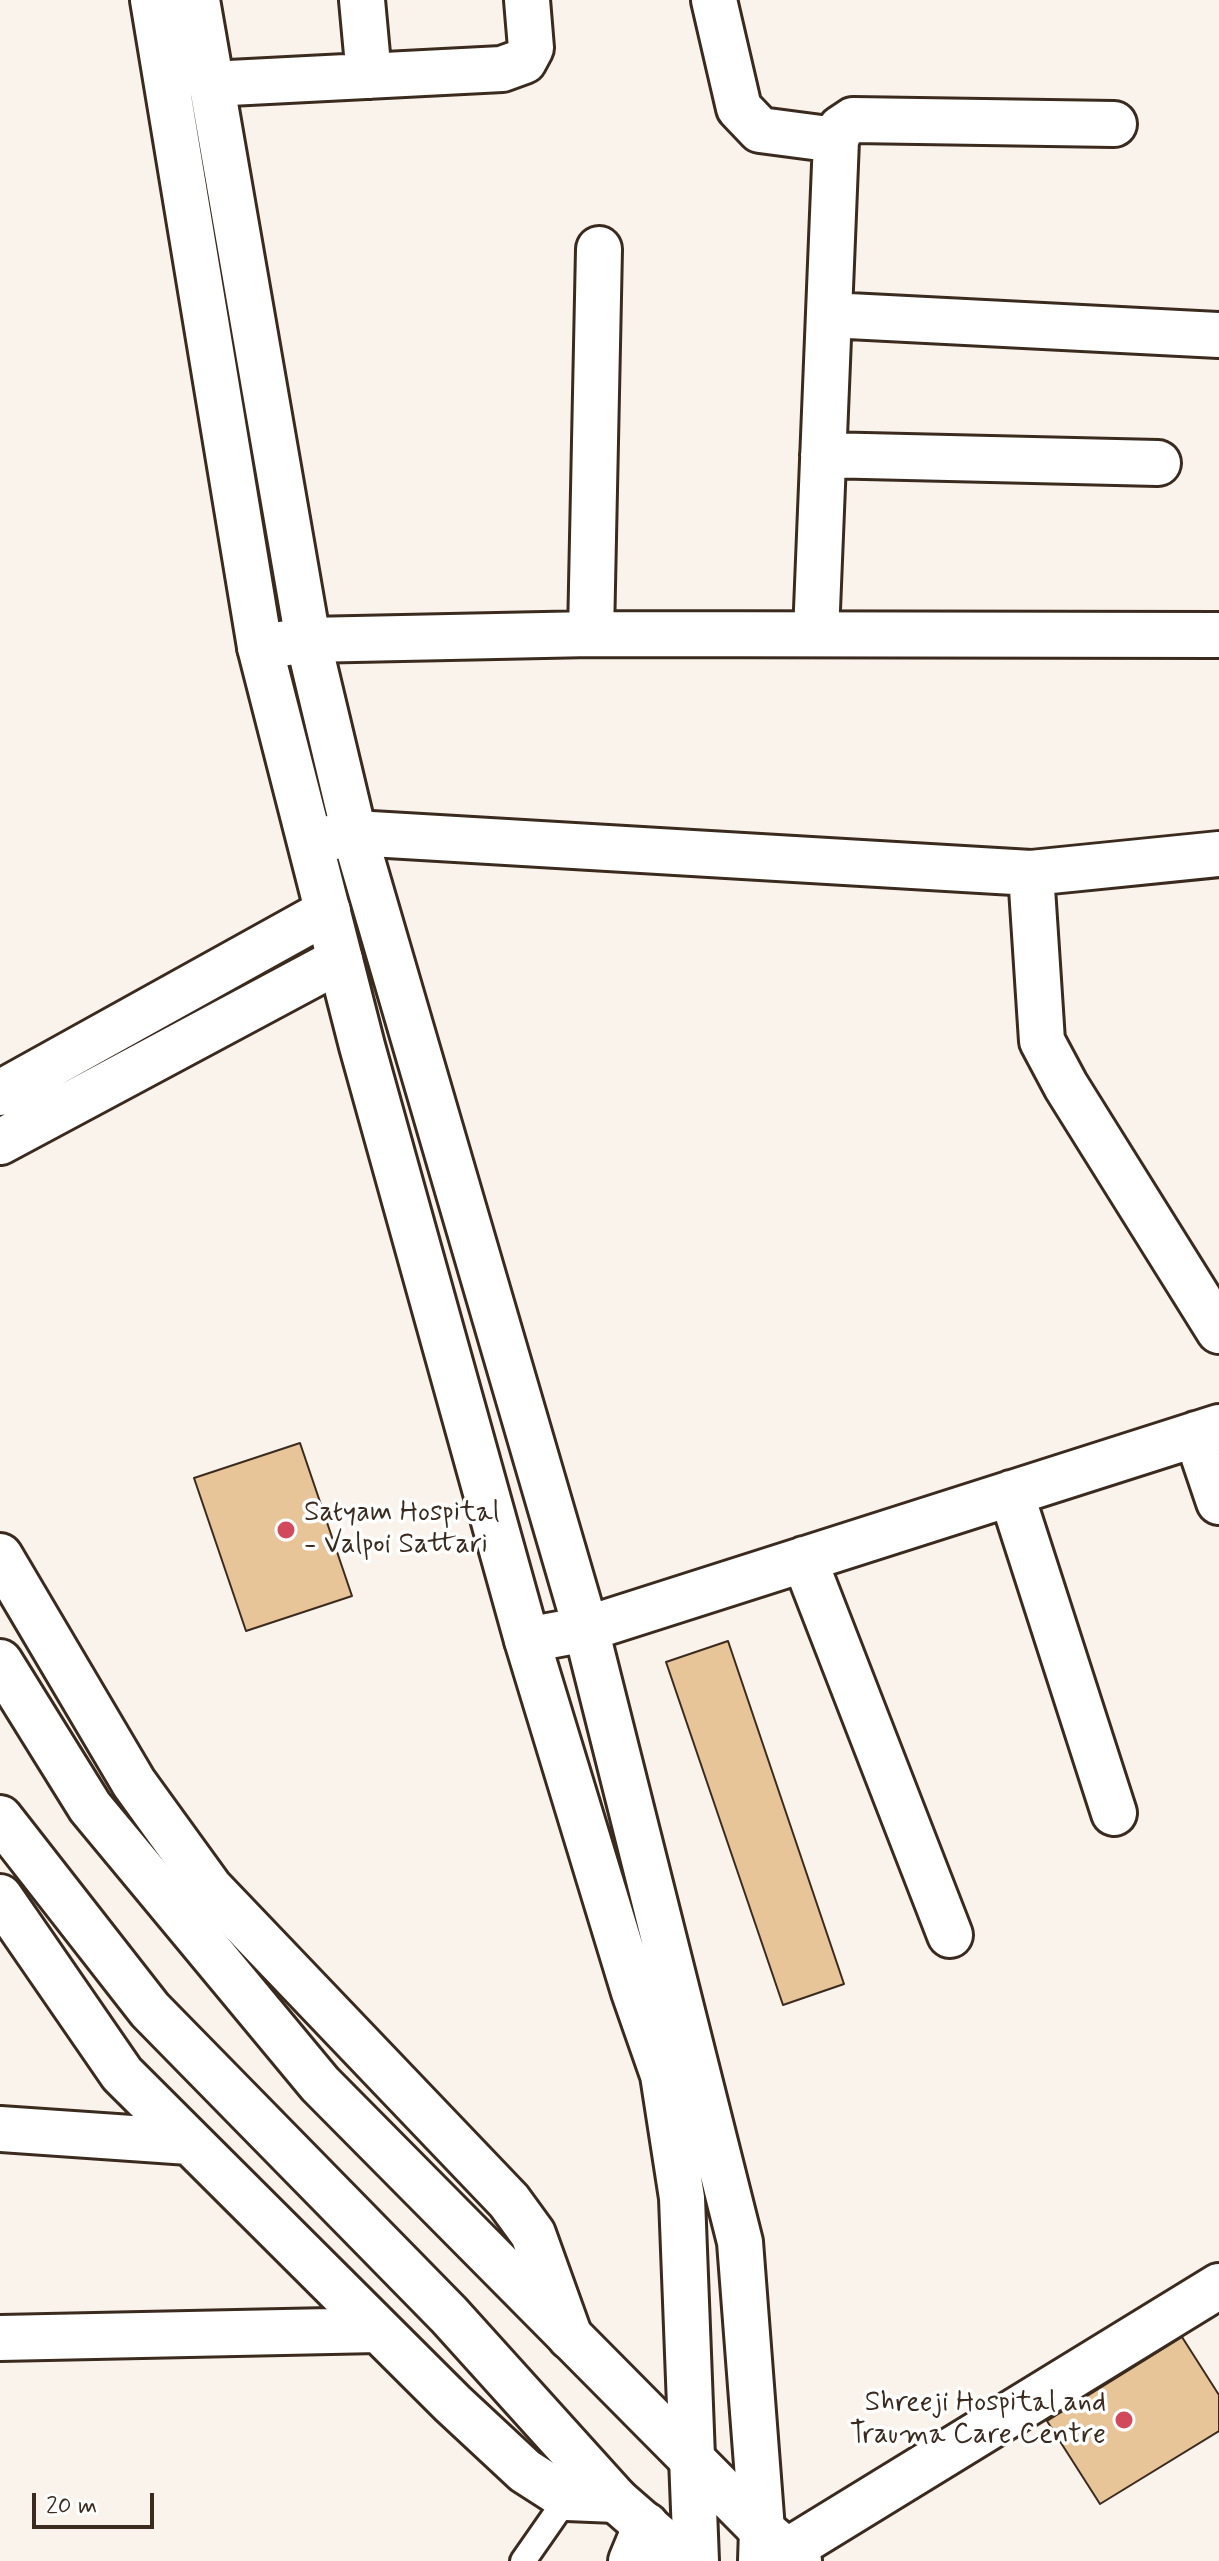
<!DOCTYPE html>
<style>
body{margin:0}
#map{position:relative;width:1219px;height:2561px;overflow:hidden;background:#faf3eb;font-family:Mynerve,sans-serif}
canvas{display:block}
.scale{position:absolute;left:32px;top:2493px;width:122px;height:36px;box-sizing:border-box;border:4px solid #3b2a1e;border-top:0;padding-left:10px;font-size:24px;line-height:28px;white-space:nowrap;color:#3b2a1e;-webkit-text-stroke:6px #fff;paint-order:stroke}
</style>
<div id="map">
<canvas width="1219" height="2561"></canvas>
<div class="scale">20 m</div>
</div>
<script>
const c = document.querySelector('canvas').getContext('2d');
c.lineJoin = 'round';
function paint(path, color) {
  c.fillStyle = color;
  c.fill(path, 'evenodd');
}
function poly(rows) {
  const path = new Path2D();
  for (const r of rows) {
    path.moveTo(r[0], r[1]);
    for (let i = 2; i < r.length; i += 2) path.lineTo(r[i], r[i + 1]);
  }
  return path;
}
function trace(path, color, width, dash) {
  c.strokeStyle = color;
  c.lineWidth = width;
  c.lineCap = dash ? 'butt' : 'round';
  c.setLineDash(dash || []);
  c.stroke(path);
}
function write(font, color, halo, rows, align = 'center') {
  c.font = font + ' Mynerve,sans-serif';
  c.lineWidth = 7;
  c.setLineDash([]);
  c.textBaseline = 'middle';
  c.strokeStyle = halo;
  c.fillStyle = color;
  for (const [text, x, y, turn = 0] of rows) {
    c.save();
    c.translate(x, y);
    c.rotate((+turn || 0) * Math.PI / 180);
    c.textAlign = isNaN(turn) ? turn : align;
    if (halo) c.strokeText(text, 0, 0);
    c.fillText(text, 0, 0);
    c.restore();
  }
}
const building = poly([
 [300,1443,352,1596,246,1631,194,1478,300,1443],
 [728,1641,844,1984,783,2005,666,1662,728,1641],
 [1182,2337,1219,2395,1219,2431,1100,2504,1047,2421,1182,2337]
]);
paint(building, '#e8c499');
trace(building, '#3b2a1e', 2);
const service = poly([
 [523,2561,567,2498]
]);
const minor = poly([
 [362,0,369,76],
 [714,0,739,108,760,130,836,140],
 [210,84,502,69,524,61,531,48,527,0],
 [829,315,1219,335],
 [823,455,1158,463],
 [591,634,599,249],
 [816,634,836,140,841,128,853,120,1114,124],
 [260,647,308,640,591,634,1219,635],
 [320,840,354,833,1031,873,1219,854],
 [1031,873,1042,1041,1066,1086,1219,1331],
 [0,1093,328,911],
 [0,1142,340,960],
 [1196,1434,1219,1502],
 [1011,1493,1114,1813],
 [0,1556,134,1783,210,1888,509,2201,533,2234,570,2337],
 [804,1559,950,1935],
 [527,1640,586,1629,1219,1427],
 [0,1897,122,2074,453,2404,525,2471,567,2498,616,2500],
 [0,2129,189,2142],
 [0,2338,378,2330],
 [787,2551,1219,2286],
 [631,2561,646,2525]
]);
const tertiary = poly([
 [153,0,260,647,362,1046,527,1640,634,1992,663,2075,682,2198,696,2561],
 [197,0,308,640,354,833,586,1629,740,2242,762,2530,761,2561]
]);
const trunk = poly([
 [0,1662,90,1807,320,2084,762,2530,799,2561],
 [0,1818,150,2010,449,2315,616,2500,686,2561]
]);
trace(service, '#3b2a1e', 30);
trace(minor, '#3b2a1e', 50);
trace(tertiary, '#3b2a1e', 50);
trace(trunk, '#3b2a1e', 50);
trace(service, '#fff', 24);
trace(minor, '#fff', 44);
trace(tertiary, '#fff', 44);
trace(trunk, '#fff', 44);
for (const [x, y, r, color] of [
 [286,1530,10,"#d1495b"],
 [1124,2420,10,"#d1495b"]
]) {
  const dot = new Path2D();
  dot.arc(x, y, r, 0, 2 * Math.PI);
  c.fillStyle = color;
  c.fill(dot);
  trace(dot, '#fff', 3);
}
write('28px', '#3b2a1e', '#fff', [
 ["Satyam Hospital",304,1514],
 ["- Valpoi Sattari",304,1546],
 ["Shreeji Hospital and",1106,2404,"right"],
 ["Trauma Care Centre",1106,2436,"right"]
], 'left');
</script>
